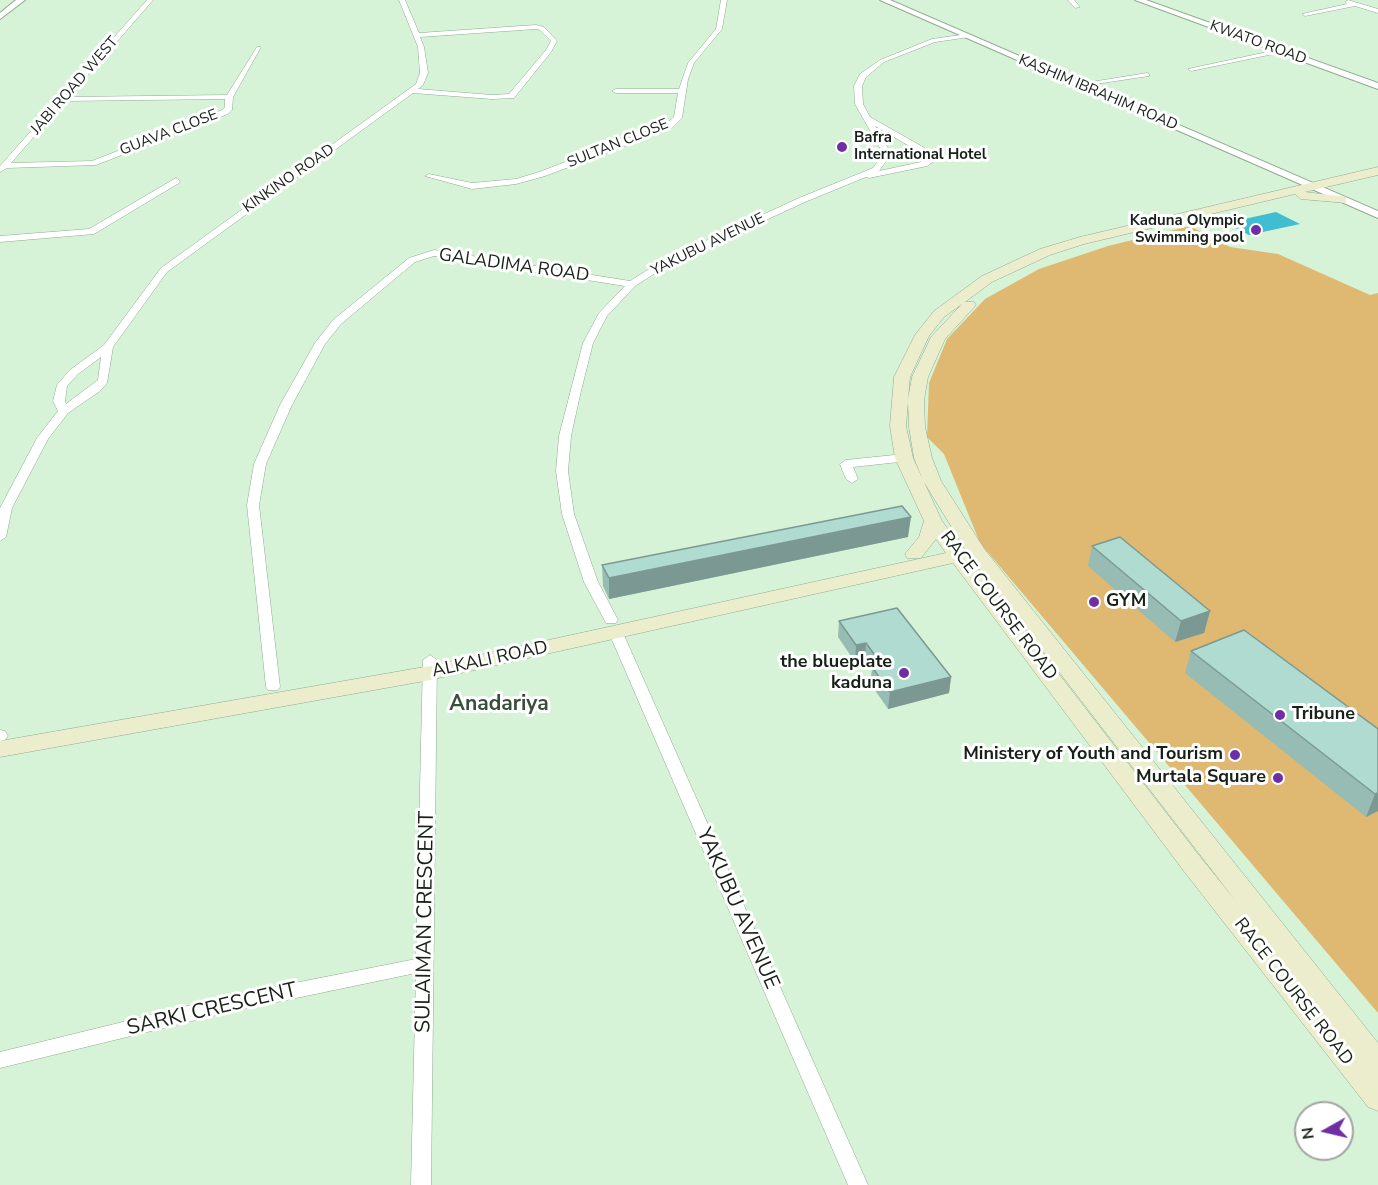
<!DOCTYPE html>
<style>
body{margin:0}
#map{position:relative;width:1378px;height:1185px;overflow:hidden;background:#d7f3d7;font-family:"Nunito Sans",sans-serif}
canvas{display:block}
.north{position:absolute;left:1294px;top:1101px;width:60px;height:60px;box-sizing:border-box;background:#fff;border:2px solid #a2a6a2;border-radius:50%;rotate:262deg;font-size:16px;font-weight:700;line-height:24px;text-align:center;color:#172117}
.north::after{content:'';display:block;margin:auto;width:21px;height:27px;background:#6e2fa4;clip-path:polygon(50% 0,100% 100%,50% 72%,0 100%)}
</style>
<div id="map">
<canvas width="1378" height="1185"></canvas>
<div class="north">N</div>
</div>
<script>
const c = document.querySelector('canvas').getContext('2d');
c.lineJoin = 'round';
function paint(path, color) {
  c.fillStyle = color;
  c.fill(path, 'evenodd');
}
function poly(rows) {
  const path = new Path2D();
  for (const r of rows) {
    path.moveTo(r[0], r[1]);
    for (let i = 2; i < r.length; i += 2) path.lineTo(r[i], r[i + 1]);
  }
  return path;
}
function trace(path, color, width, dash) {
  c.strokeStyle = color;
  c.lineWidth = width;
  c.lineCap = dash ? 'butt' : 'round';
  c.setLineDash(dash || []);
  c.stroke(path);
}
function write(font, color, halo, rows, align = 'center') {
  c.font = font + ' "Nunito Sans",sans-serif';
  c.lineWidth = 6;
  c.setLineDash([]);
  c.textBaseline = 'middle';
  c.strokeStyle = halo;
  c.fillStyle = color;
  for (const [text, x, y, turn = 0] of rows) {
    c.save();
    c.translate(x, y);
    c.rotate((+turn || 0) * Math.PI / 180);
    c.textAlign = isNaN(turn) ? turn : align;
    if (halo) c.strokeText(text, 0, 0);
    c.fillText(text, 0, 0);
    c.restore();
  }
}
paint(poly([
 [1190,226,1230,247,1278,254,1370,295,1378,293,1378,1013,980,543,944,454,927,437,929,383,947,339,985,299,1039,269,1108,246]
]), '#dfb871');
paint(poly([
 [1276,212,1300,224,1249,235,1226,223]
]), '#40bdd0');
const minor = poly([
 [147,0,153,0,69,97,227,95,257,47,261,47,233,97,232,110,228,114,96,165,7,168,0,172,0,166,147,0],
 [225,99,225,107,222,110,92,161,11,163,65,101,225,99],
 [399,0,405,0,419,33,536,25,544,27,557,41,551,52,514,98,492,99,413,93,167,272,113,347,107,383,100,391,68,413,48,439,12,508,6,537,0,541,0,508,37,438,58,411,53,401,57,385,70,370,104,345,161,268,416,84,420,73,418,47,399,0],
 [536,29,540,30,551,41,546,50,509,94,492,95,418,89,423,85,428,73,424,47,420,37,536,29],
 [101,357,98,380,66,404,65,401,67,386,78,374,101,357],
 [721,0,727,0,722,29,694,63,688,79,682,118,672,128,545,176,516,184,472,189,425,176,429,174,472,183,516,179,539,172,666,124,674,117,678,93,616,93,612,91,616,89,679,89,688,63,716,29,721,0],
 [1068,0,1074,0,1080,7,1075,8,1068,0],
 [1348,0,1378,9,1378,13,1355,6,1305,16,1302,14,1347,4,1345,2,1348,0],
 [968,34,970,37,935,42,884,62,866,77,862,86,863,104,870,117,937,155,937,159,927,166,869,178,866,177,805,202,668,265,635,286,607,316,593,343,580,395,571,436,568,471,574,514,598,582,618,620,616,623,606,623,584,582,562,514,556,471,559,436,583,343,599,313,625,286,434,256,415,262,341,324,325,344,292,405,266,464,259,505,280,687,278,690,268,690,266,687,247,505,254,464,280,405,315,343,333,320,409,258,434,250,630,281,662,261,799,198,873,168,879,160,880,148,855,104,854,86,860,74,880,60,932,39,968,34],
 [875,126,928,157,921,162,879,171,887,160,888,148,875,126],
 [1281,49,1283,52,1191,71,1188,69,1281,49],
 [1147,73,1149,74,1149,76,1089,85,1085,83,1147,73],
 [176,178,180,181,179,183,94,234,0,242,0,236,89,229,176,178],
 [904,454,908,455,910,458,908,461,853,467,858,479,852,483,846,479,840,464,846,460,904,454],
 [616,629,623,633,868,1185,848,1185,609,633,616,629],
 [430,655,437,660,431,1185,411,1185,416,973,229,1012,0,1068,0,1052,229,996,416,959,423,660,430,655],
 [0,730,5,731,8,736,5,740,0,741,0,730]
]);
const tertiary = poly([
 [16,0,25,0,0,19,0,13,16,0],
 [880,0,890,0,1378,211,1378,218,880,0],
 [1135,0,1146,0,1378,83,1378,89,1135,0]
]);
const secondary = poly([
 [1378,167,1378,175,1305,192,1346,197,1346,203,1301,199,1295,194,1084,244,1050,255,992,282,965,302,974,302,976,305,945,339,928,377,924,400,925,427,932,458,941,481,985,550,1378,1043,1378,1111,1368,1107,1183,870,953,563,430,680,0,757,0,741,430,666,946,553,936,539,921,558,907,558,905,554,919,537,924,521,895,458,890,426,894,377,915,335,934,311,982,276,1040,249,1080,237,1378,167],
 [962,304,931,337,912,377,908,399,910,377,929,336,944,317,962,304],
 [908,402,909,427,914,458,923,480,913,458,906,426,908,402],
 [924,482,965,549,963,550,942,521,924,482],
 [970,559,972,559,1235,900,1201,858,970,559]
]);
trace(minor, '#8faa90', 1);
trace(tertiary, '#8faa90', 2);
trace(secondary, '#8faa90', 1);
paint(minor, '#fff');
paint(tertiary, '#fff');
paint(secondary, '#ebedcd');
paint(poly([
 [908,537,609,599,603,586,602,565],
 [1092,546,1210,611,1204,633,1175,642,1088,566],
 [839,621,951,677,949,693,888,709,870,683,872,669,865,659,855,662,838,637],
 [1191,651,1378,729,1378,811,1366,817,1185,673]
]), '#97bcb3');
paint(poly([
 [911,517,908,537,609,599,609,578],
 [1210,611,1204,633,1175,642,1181,621],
 [866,643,865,659,855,662,856,645],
 [951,677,949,693,888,709,890,692],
 [1378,793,1378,811,1366,817,1375,794]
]), '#7b9992');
const building = poly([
 [902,506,911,517,609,578,602,565,902,506],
 [1120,537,1210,611,1181,621,1092,546,1120,537],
 [897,608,951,677,890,692,872,667,882,665,866,643,856,645,839,621,897,608],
 [1244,630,1378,729,1378,793,1375,794,1191,651,1244,630]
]);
paint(building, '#b0dbd0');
trace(building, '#7b9992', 1.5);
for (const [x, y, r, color] of [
 [842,147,6,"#6e2fa4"],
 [1256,230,6,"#6e2fa4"],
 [1094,602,6,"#6e2fa4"],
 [904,673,6,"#6e2fa4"],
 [1280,715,6,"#6e2fa4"],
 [1235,755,6,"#6e2fa4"],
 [1278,778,6,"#6e2fa4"]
]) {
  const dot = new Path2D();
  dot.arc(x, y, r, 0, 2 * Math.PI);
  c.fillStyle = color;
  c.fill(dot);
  trace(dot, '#fff', 2);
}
write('15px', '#172117', '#fff', [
 ["KWATO ROAD",1258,43,20],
 ["JABI ROAD WEST",75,86,-49],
 ["KASHIM IBRAHIM ROAD",1098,93,23],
 ["GUAVA CLOSE",169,133,-21],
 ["SULTAN CLOSE",618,144,-22],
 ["KINKINO ROAD",289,179,-35],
 ["YAKUBU AVENUE",708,245,-26]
]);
write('bold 15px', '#172117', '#fff', [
 ["Bafra",854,138],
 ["International Hotel",854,155],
 ["Kaduna Olympic",1244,221,"right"],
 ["Swimming pool",1244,238,"right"]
], 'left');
write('18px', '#172117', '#fff', [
 ["GALADIMA ROAD",514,266,8],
 ["RACE COURSE ROAD",998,606,53],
 ["ALKALI ROAD",490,660,-12],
 ["RACE COURSE ROAD",1293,992,52]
]);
write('bold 18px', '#172117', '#fff', [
 ["GYM",1106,602,"left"],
 ["the blueplate",892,663],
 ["kaduna",892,684],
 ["Tribune",1292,715,"left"],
 ["Ministery of Youth and Tourism",1223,755],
 ["Murtala Square",1266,778]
], 'right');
write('bold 21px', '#385039', '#fff', [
 ["Anadariya",499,705]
]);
write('21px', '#172117', '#fff', [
 ["YAKUBU AVENUE",737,909,66],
 ["SULAIMAN CRESCENT",426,922,-89],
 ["SARKI CRESCENT",212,1010,-13]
]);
</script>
